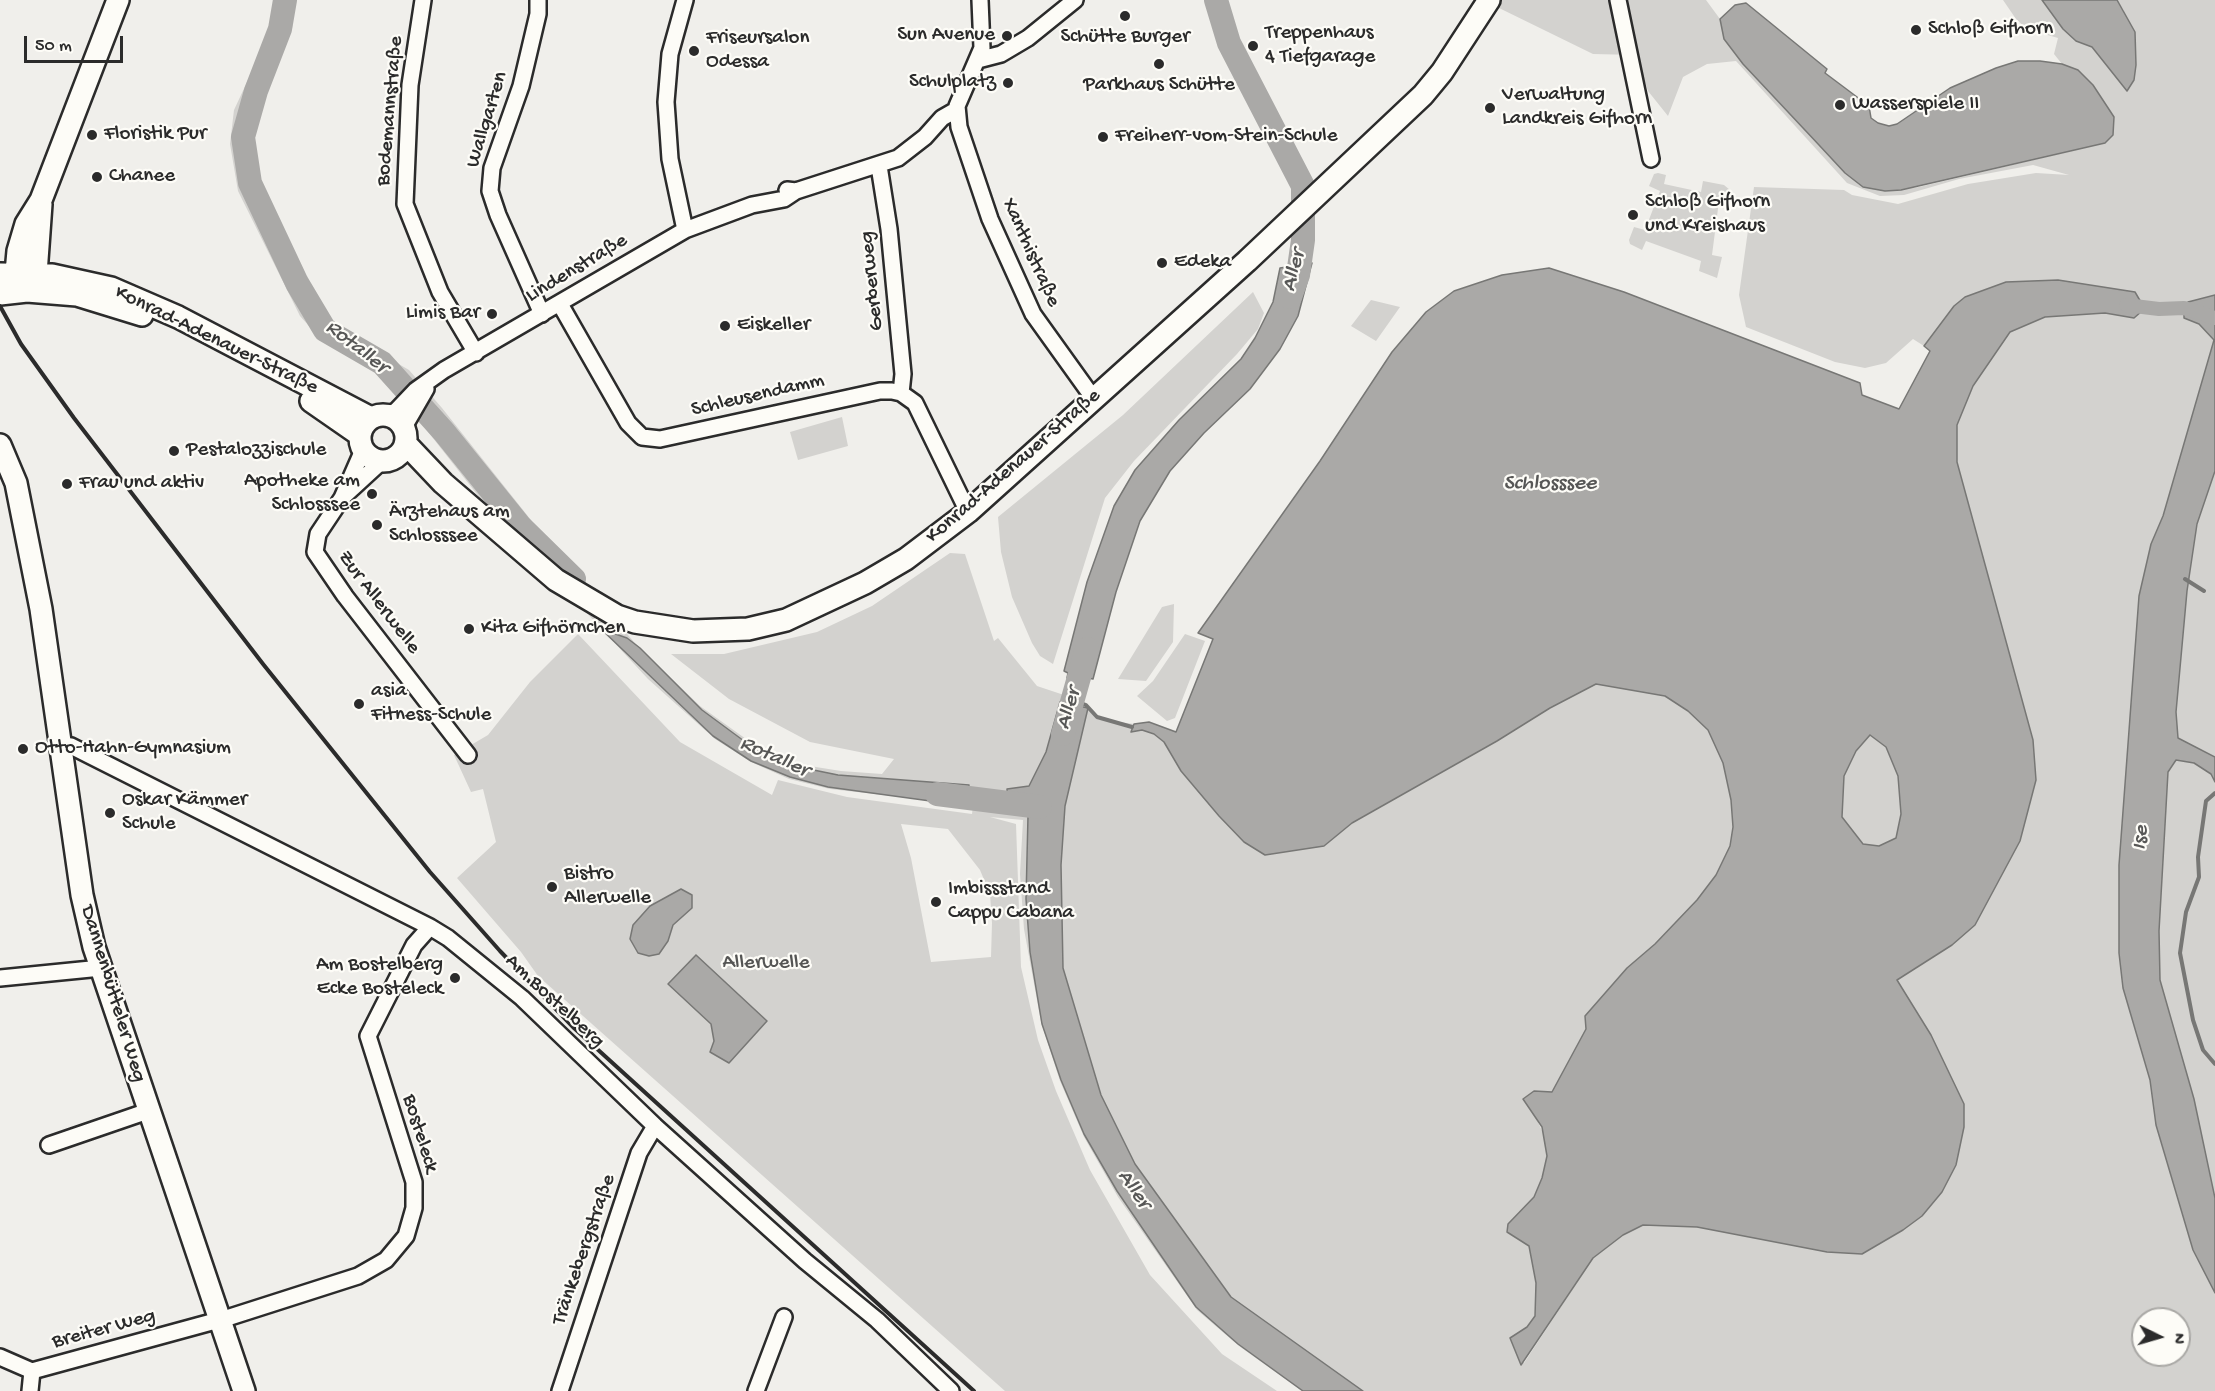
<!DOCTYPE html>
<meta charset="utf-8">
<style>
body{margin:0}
#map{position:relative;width:2215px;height:1391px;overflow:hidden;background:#f0efeb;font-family:"Gochi Hand",sans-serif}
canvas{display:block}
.north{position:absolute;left:2131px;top:1307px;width:60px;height:60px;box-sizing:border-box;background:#fdfcf7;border:2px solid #a9a8a5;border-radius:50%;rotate:95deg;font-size:16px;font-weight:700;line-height:24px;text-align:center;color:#2b2b2b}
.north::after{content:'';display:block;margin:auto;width:21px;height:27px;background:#2b2b2b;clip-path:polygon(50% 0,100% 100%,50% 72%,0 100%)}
.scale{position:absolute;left:24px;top:36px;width:99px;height:27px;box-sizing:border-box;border:3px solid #2b2b2b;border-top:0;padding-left:8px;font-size:18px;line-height:21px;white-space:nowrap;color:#2b2b2b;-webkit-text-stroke:4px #fdfcf7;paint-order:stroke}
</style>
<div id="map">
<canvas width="2215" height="1391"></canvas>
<div class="north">N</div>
<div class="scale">50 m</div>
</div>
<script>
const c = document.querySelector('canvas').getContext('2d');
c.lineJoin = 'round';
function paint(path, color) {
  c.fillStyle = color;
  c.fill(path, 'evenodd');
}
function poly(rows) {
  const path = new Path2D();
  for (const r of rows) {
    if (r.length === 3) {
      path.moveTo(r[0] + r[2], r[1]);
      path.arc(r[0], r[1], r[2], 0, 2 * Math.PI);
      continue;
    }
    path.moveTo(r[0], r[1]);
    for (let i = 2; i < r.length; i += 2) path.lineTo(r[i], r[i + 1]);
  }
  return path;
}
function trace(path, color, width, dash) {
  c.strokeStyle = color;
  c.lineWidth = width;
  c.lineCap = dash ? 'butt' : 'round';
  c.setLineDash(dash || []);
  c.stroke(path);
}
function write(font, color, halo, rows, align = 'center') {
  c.font = font + ' "Gochi Hand",sans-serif';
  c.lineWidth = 4.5;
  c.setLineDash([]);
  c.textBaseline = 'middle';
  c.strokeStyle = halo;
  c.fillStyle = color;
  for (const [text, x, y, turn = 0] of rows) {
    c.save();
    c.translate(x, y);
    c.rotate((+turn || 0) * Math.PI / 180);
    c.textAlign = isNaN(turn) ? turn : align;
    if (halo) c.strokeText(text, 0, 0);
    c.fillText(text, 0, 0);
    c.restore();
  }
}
paint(poly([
 [274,0,295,0,292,29,252,119,250,155,282,233,329,319,342,331,409,370,442,408,554,549,634,642,700,706,746,739,797,764,841,771,882,774,894,759,810,742,729,699,671,654,724,654,817,632,872,606,950,553,965,554,994,641,998,638,1037,686,1082,701,1097,719,1134,724,1131,731,1142,730,1154,734,1164,742,1181,771,1219,816,1244,842,1265,855,1324,846,1352,823,1497,741,1550,708,1596,684,1665,696,1688,711,1708,730,1723,763,1731,800,1733,828,1730,846,1716,876,1697,900,1655,944,1627,968,1586,1029,1552,1092,1542,1091,1536,1118,1546,1139,1547,1156,1542,1178,1534,1197,1508,1224,1507,1232,1529,1246,1536,1283,1535,1316,1527,1327,1510,1338,1524,1363,1593,1258,1623,1235,1643,1225,1697,1227,1862,1254,1942,1192,1956,1165,1964,1127,1931,1035,1897,980,1952,945,2020,841,2036,780,2033,740,1957,462,1957,425,1973,386,2010,332,2045,317,2105,313,2134,318,2140,303,2135,292,2058,280,2006,282,1965,297,1954,306,1924,346,1913,339,1886,363,1865,368,1835,362,1746,327,1739,295,1754,187,1844,190,1852,195,1898,204,1968,184,2036,173,2069,175,2033,165,1959,179,1904,195,1880,196,1847,183,1736,61,1707,64,1683,77,1668,116,1648,91,1636,55,1593,54,1497,7,1502,0,1706,0,1720,19,1724,39,1743,64,1863,187,1885,191,1919,187,2105,143,2113,135,2078,70,2062,64,2054,54,2058,38,2027,29,2016,19,2003,0,2042,0,2063,29,2076,41,2092,47,2127,90,2124,11,2117,0,2215,0,2215,295,2188,302,2184,318,2199,324,2214,340,2163,516,2151,544,2119,865,2119,953,2123,988,2150,1080,2156,1125,2193,1250,2215,1293,2215,1391,1302,1391,1239,1346,1197,1310,1118,1197,1084,1137,1060,1081,1041,1022,1024,929,1020,874,1023,820,990,817,1016,824,1021,967,1038,1040,1056,1091,1090,1170,1150,1275,1222,1354,1277,1391,1005,1391,538,976,521,952,457,878,496,842,483,789,471,792,454,755,488,735,530,682,578,634,680,742,772,795,778,780,847,797,972,814,973,805,830,789,789,779,751,762,715,739,648,679,480,498,392,386,373,370,317,335,300,316,238,191,230,144,234,110,267,39],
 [901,824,948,829,980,870,990,894,992,923,991,957,931,962,911,858],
 [2143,1319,2179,1319,2179,1355,2143,1355],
 [1658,173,1666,175,1664,184,1701,192,1703,181,1724,185,1730,190,1728,202,1719,201,1712,255,1722,257,1717,278,1699,271,1701,261,1646,241,1642,250,1630,244,1629,240,1634,227,1645,230,1660,191,1649,186,1654,174],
 [1253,292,1264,313,1258,329,1237,354,1134,461,1105,498,1053,664,1040,656,1032,643,1012,597,1001,552,998,517,1123,415],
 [1371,300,1400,307,1376,341,1351,326],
 [842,417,848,446,798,460,790,432],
 [2215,471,2215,757,2177,738,2175,712,2187,591,2197,524],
 [1174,604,1173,642,1146,681,1118,679,1162,607],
 [1185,634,1205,641,1175,718,1167,721,1137,696,1153,681],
 [1870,735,1886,747,1898,776,1901,814,1897,838,1880,846,1863,844,1842,817,1844,776,1856,751],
 [2176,760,2194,763,2211,774,2215,782,2215,1198,2194,1099,2160,980,2159,931,2168,772]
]), '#d3d2cf');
const water = poly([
 [2042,0,2117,0,2135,32,2136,65,2134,80,2127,91,2092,47,2076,41,2063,29,2042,0],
 [1746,3,1827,69,1825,73,1869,106,1871,118,1878,123,1889,126,1897,124,1950,88,1996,68,2018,61,2040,61,2062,64,2078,70,2093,85,2114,117,2113,135,2105,143,1901,190,1885,191,1863,187,1845,173,1819,145,1743,64,1724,39,1720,19,1735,5,1746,3],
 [1312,263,1298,316,1280,349,1250,389,1204,433,1170,471,1140,521,1116,592,1093,679,1088,678,1086,683,1067,678,1068,673,1064,671,1087,582,1114,506,1135,470,1179,420,1241,359,1255,338,1273,302,1280,268,1312,263],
 [1549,268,1624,292,1860,383,1862,395,1899,409,1930,351,1924,346,1954,306,1965,297,2006,282,2058,280,2135,292,2142,304,2142,311,2134,318,2105,313,2045,317,2010,332,1973,386,1957,425,1957,462,2033,740,2036,780,2020,841,1975,925,1952,945,1897,980,1931,1035,1964,1104,1964,1127,1956,1165,1942,1192,1922,1216,1903,1230,1862,1254,1827,1252,1697,1227,1643,1225,1623,1235,1593,1258,1521,1365,1510,1338,1527,1327,1535,1316,1536,1283,1529,1246,1507,1232,1508,1224,1534,1197,1542,1178,1547,1156,1542,1127,1523,1099,1534,1091,1552,1092,1586,1029,1585,1016,1627,968,1655,944,1697,900,1716,875,1730,846,1733,827,1731,800,1723,763,1708,730,1688,711,1665,696,1596,684,1550,708,1497,741,1352,823,1324,846,1265,855,1244,842,1219,816,1181,771,1164,742,1154,734,1142,730,1131,732,1134,724,1149,722,1176,732,1213,639,1198,633,1320,461,1392,352,1426,312,1454,291,1502,275,1549,268],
 [1870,735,1886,747,1898,776,1901,814,1896,838,1879,846,1863,844,1842,817,1844,776,1856,751,1870,735],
 [2215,295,2215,471,2197,524,2187,591,2176,712,2178,738,2215,757,2215,782,2211,774,2194,763,2176,760,2168,772,2159,931,2160,980,2194,1099,2215,1198,2215,1293,2193,1250,2156,1125,2150,1080,2123,988,2119,953,2119,865,2139,596,2151,544,2163,516,2214,340,2199,324,2184,318,2184,308,2188,302,2215,295],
 [601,629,627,638,640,648,702,710,744,741,794,766,838,775,969,785,967,806,828,787,790,777,751,761,713,736,601,629],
 [1060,702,1088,708,1065,806,1061,865,1063,968,1101,1095,1135,1164,1231,1297,1363,1391,1303,1391,1238,1344,1196,1307,1117,1191,1084,1134,1061,1080,1042,1024,1030,952,1026,899,1028,816,1008,810,1007,789,1029,786,1046,752,1060,702],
 [681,889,692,895,692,908,673,925,668,941,659,954,649,956,638,953,630,939,633,925,650,906,681,889],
 [696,955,767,1021,729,1063,710,1052,714,1041,711,1024,668,984,696,955]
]);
paint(water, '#aaa9a7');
trace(water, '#777775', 1.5);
trace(poly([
 [2185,579,2204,591],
 [1073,700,1086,705,1097,717,1132,727],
 [2215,793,2206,801,2198,857,2199,877,2186,912,2180,953,2193,1020,2203,1050,2215,1064]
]), '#777775', 4);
trace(poly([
 [2126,305,2159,309,2184,308,2215,318]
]), '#aaa9a7', 14);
trace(poly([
 [285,0,280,29,256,91,243,137,250,183,297,283,325,330,382,363,444,432,520,526,574,579],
 [1216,0,1229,43,1303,186,1303,240,1298,275,1290,297],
 [1063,734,1087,649],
 [937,794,1040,807]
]), '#aaa9a7', 24);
const street = poly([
 [423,0,410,85,405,204,440,292,476,353],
 [538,0,538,14,521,86,492,168,490,191,498,215,542,314],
 [980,0,982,48,957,106,959,127,990,219,1033,314,1094,399],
 [1618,0,1651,159],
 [978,60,1001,54,1028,38,1075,0],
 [879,166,889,229,903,374,901,393],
 [787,190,796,191,898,158,925,137,942,118,956,110],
 [685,230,670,159,666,102,670,54,685,0],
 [560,304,628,423,642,437,660,439,880,391,892,391,901,393,915,403,968,512],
 [386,415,396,411,416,390,444,370,685,230,752,205,784,199,796,191],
 [404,427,426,389],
 [363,450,342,498,318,534,315,552,345,596,468,755],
 [344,496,381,462],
 [61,745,71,746,430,927,448,938,522,998,655,1126,805,1261,877,1320,951,1391],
 [0,978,101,968],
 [49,1145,148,1111],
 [0,1357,32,1371,230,1317,358,1276,386,1260,406,1236,414,1208,414,1182,368,1036,414,945,430,927],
 [30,1391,32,1371],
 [560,1391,639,1153,655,1126],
 [756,1391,784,1317]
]);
const secondary = poly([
 [16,273,18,251,26,224,41,200,118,0],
 [0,274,52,275,111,288,178,317,371,418],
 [30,285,36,274,41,204],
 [0,294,27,291,77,295,142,315],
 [311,401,360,435],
 [383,438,23],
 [406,444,443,483,556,580,617,616,635,622,693,631,748,629,786,620,865,583,906,559,968,512,1247,261,1423,95,1442,72,1489,0],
 [0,445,16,483,41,609,82,895,94,947,244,1391]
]);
trace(street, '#2b2b2b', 20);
trace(secondary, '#2b2b2b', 26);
trace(street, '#fdfcf7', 15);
trace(secondary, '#fdfcf7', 21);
trace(poly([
 [0,306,21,344,74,418,263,664,430,872,500,951,574,1028,974,1391]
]), '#2b2b2b', 4);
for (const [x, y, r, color] of [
 [1125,16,6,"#2b2b2b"],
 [1916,30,6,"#2b2b2b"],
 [1007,36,6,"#2b2b2b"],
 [1253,46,6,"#2b2b2b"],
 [694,51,6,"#2b2b2b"],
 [1159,64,6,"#2b2b2b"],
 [1008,83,6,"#2b2b2b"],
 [1840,105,6,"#2b2b2b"],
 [1490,108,6,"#2b2b2b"],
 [92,135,6,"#2b2b2b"],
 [1103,137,6,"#2b2b2b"],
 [97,177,6,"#2b2b2b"],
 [1633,215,6,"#2b2b2b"],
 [1162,263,6,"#2b2b2b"],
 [492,314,6,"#2b2b2b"],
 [725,326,6,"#2b2b2b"],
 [174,451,6,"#2b2b2b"],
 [67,484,6,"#2b2b2b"],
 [372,494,6,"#2b2b2b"],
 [377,525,6,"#2b2b2b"],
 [469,629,6,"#2b2b2b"],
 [359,704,6,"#2b2b2b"],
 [23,749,6,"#2b2b2b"],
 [110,813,6,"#2b2b2b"],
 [552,887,6,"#2b2b2b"],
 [936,902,6,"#2b2b2b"],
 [455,978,6,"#2b2b2b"]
]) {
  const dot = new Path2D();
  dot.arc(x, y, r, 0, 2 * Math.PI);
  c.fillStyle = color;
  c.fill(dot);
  trace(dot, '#fdfcf7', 2);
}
write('21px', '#2b2b2b', '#fdfcf7', [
 ["Schloß Gifhorn",1928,30],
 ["Treppenhaus",1265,34],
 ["4 Tiefgarage",1265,58],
 ["Sun Avenue",995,36,"right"],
 ["Schütte Burger",1125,38,"center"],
 ["Friseursalon",706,39],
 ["Odessa",706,63],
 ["Schulplatz",996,83,"right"],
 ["Parkhaus Schütte",1159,86,"center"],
 ["Verwaltung",1502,96],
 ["Landkreis Gifhorn",1502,120],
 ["Wasserspiele II",1852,105],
 ["Floristik Pur",104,135],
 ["Freiherr-vom-Stein-Schule",1115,137],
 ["Chanee",109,177],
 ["Schloß Gifhorn",1645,203],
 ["und Kreishaus",1645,227],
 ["Edeka",1174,263],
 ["Limis Bar",480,314,"right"],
 ["Eiskeller",737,326],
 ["Pestalozzischule",186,451],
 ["Apotheke am",360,482,"right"],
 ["Schlosssee",360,506,"right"],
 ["Frau und aktiv",79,484],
 ["Ärztehaus am",389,513],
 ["Schlosssee",389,537],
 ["Kita Gifhörnchen",481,629],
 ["asia",371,692],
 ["Fitness-Schule",371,716],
 ["Otto-Hahn-Gymnasium",35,749],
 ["Oskar Kämmer",122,801],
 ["Schule",122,825],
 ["Bistro",564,875],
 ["Allerwelle",564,899],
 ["Imbissstand",948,890],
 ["Cappu Cabana",948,914],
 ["Am Bostelberg",443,966,"right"],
 ["Ecke Bosteleck",443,990,"right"]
], 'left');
write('21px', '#2b2b2b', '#fdfcf7', [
 ["Bodemannstraße",391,111,-85],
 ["Wallgarten",488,120,-73],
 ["Xanthistraße",1030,253,66],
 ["Lindenstraße",577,269,-31],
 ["Gerberweg",873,281,-96],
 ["Konrad-Adenauer-Straße",216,341,26],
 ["Schleusendamm",758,396,-13],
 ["Konrad-Adenauer-Straße",1014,467,-41],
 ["Zur Allerwelle",378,603,53],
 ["Dannenbütteler Weg",112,994,73],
 ["Am Bostelberg",554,1002,43],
 ["Bosteleck",419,1134,73],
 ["Tränkebergstraße",585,1250,-71],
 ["Breiter Weg",104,1330,-15]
]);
write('21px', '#555554', '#fdfcf7', [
 ["Allerwelle",766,964]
]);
write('italic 22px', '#575756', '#fdfcf7', [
 ["Aller",1295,271,-76],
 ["Rotaller",356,348,38],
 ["Schlosssee",1550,485],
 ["Aller",1070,709,-74],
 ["Rotaller",774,758,24],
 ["Ise",2142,838,-85],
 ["Aller",1133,1190,55]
]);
</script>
